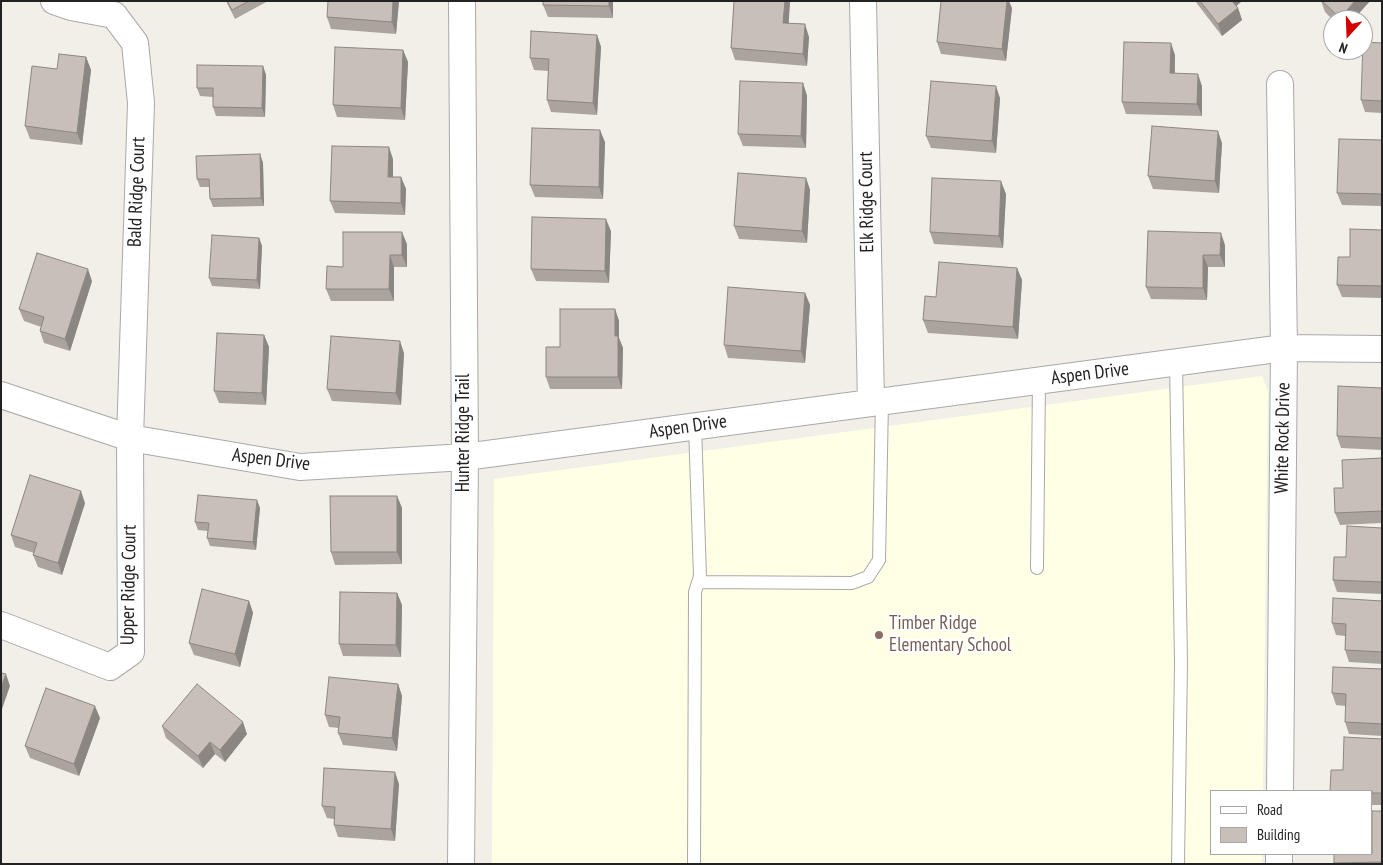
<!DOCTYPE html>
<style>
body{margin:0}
#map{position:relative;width:1383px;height:865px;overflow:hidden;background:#f2efe9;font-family:"PT Sans Narrow",sans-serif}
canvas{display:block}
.frame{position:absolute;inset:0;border:2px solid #222;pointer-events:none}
.legend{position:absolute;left:1210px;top:790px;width:162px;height:65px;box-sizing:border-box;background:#fff;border:1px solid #a7a7a7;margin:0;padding:6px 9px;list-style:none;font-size:15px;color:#222}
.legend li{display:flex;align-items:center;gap:10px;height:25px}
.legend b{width:25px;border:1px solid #a7a7a7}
.north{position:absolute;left:1323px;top:10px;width:50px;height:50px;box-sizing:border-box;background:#fff;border:1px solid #a7a7a7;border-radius:50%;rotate:200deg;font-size:14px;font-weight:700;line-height:20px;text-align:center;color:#222}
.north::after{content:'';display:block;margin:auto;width:18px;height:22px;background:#d40000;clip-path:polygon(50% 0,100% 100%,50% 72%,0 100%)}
</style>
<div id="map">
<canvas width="1383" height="865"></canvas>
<div class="frame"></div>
<ul class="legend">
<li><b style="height:6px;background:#fff"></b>Road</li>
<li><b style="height:14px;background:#c7bfb8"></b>Building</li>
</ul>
<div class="north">N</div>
</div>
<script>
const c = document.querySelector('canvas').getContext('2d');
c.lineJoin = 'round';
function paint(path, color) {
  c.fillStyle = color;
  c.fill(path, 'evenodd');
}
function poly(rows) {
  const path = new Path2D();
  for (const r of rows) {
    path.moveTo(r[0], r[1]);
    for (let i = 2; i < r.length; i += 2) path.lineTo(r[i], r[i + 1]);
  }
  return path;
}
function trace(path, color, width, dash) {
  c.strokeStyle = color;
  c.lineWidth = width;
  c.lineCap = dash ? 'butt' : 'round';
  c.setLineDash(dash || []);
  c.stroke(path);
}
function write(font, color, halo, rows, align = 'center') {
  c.font = font + ' "PT Sans Narrow",sans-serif';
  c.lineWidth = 4.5;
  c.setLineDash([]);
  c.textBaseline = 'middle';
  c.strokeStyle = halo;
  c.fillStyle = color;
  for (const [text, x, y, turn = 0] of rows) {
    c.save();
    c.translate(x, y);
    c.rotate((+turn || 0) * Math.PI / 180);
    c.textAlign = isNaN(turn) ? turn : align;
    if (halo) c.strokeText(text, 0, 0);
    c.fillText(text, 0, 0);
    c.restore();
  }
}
paint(poly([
 [1262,376,1268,392,1263,791,1212,791,1212,854,1262,854,1262,864,492,864,494,479]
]), '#ffffe5');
const service = poly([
 [1176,362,1181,663,1178,864],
 [1037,568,1039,380],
 [698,582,852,583,868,577,879,560,882,401],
 [694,864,695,592,700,576,695,426]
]);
const minor = poly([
 [863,1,871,403],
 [1,395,130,438,300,467,465,457,1284,348,1382,349],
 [1,625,110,667,131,652,130,438,141,103,135,43,114,15,71,7,54,1],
 [1280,791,1284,348,1280,84],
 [461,864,465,457,462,1],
 [1279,864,1279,854]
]);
trace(service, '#a9a9a9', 14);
trace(minor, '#a9a9a9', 28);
trace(service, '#fff', 12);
trace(minor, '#fff', 26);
paint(poly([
 [226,1,268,1,235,19],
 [399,1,396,34,331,29,327,17],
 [613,1,613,18,548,17,543,5],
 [734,1,790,1,788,23,809,37,807,66,735,60,731,48],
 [1195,1,1242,1,1236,6,1238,8,1242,20,1222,36],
 [1321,1,1370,1,1353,20,1333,20,1325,12],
 [1012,8,1006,61,941,54,937,42],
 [597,35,601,47,597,115,551,112,547,100,548,71,534,70,530,58],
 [1382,43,1382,113,1365,112,1361,100],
 [403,50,408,62,405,120,337,117,333,105],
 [1175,55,1175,73,1202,86,1202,116,1126,114,1122,102],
 [86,57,91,70,82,145,30,139,25,126,57,69],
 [263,66,266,75,265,117,216,116,213,107,213,97,200,96,197,88],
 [803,83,807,96,806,148,743,146,738,134],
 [1000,98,996,153,931,148,926,136],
 [1382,140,1382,206,1342,205,1337,193],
 [605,142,603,199,535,197,530,185],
 [1222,143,1219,193,1153,189,1148,176],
 [260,154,263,163,264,206,213,207,210,199,209,187,200,187,197,179],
 [393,159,393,177,401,177,406,189,405,215,335,213,330,201],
 [806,178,810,190,807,243,739,239,734,226],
 [1006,194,1003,248,934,244,930,232],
 [1382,230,1382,298,1342,297,1337,285,1350,257],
 [611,231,609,283,536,281,531,269],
 [1148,231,1225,245,1225,267,1208,267,1207,300,1151,299,1146,287],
 [259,238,262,246,260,289,212,286,209,278],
 [407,244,407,267,394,267,394,301,331,301,326,289,343,267],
 [1017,268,1022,280,1018,339,928,333,923,320,936,297],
 [92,281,70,351,44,343,40,331,41,327,24,321,19,309],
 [805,293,810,305,805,363,728,358,724,345],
 [615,309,619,321,619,338,623,348,622,389,550,389,546,377,560,347],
 [264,335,269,347,266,405,219,403,214,391],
 [404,353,401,405,332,401,327,389],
 [1382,388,1382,450,1341,448,1337,436],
 [1382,458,1382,523,1340,525,1335,513,1343,488],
 [397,496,402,508,402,564,335,565,331,552],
 [85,503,62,575,38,567,33,555,34,553,15,547,11,535],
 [260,508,256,550,210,546,207,538,208,531,198,530,195,522],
 [1382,528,1382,594,1337,592,1333,580,1346,557],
 [397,593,402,605,401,657,343,656,339,644],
 [249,601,253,613,240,667,194,655,189,643],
 [1382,601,1382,664,1349,662,1345,650,1345,636,1336,635,1332,623],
 [1382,669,1382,736,1349,734,1345,722,1346,706,1336,705,1332,693],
 [398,684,402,696,397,751,343,745,338,733,339,728,329,727,325,715],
 [100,718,79,776,30,758,25,746],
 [162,726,247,734,225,762,215,754,203,768,166,738],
 [1382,739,1382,805,1372,805,1372,791,1343,770],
 [399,784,395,841,338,837,334,825,334,819,327,818,322,806],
 [1382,811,1382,864,1334,864,1334,863]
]), '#aba49e');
paint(poly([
 [393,1,399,1,396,34,392,22],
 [609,1,613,1,613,18,609,6],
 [785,1,790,1,788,35,783,23],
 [1007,1,1009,1,1012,8,1006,61,1002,49],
 [1230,1,1242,1,1233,9],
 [1355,1,1370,1,1353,20,1341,20,1340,18],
 [1238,8,1242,20,1222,36,1218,24],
 [805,24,809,37,807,66,803,54],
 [597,35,601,47,597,115,593,103],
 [1171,43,1175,55,1174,85,1170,73],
 [403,50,408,62,405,120,401,108],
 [86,57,91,70,82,145,77,133],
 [263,66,266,75,265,117,262,108],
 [1198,74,1202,86,1202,116,1197,104],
 [803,83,807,96,806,148,801,136],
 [996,86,1000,98,996,153,992,141],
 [600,130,605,142,603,199,599,187],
 [1218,131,1222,143,1219,193,1215,181],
 [389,147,393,159,393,189,388,177],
 [260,154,263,163,264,206,261,198],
 [401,177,406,189,405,215,401,203],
 [806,178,810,190,807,243,802,231],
 [1001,181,1006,194,1003,248,999,236],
 [606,219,611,231,609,283,605,271],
 [402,232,407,244,407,267,402,255],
 [1221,233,1225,245,1225,267,1220,255],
 [259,238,262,246,260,289,257,280],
 [390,255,394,267,394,301,389,289],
 [1203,255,1208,267,1207,300,1203,288],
 [1017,268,1022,280,1018,339,1013,327],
 [88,269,92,281,70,351,65,339],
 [805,293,810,305,805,363,801,351],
 [615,309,619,321,619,338,623,348,622,389,618,377,615,336],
 [264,335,269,347,266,405,262,393],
 [400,341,404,353,401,405,396,393],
 [81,491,85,503,62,575,58,563],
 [397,496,402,508,402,564,397,552],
 [257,500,260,508,256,550,253,542],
 [397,593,402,605,401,657,396,645],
 [249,601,253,613,240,667,235,654],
 [6,674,10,686,1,712,1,687],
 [398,684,402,696,397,751,392,738],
 [95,706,100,718,79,776,74,764],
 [243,722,247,734,225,762,220,750],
 [210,742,215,754,203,768,198,756],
 [395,772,399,784,395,841,391,829]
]), '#8b8681');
const building = poly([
 [227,1,249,1,232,10,227,1],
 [328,1,393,1,392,22,327,17,328,1],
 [543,1,609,1,609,6,543,5,543,1],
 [734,1,785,1,783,23,805,24,803,54,731,48,734,1],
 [941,1,1007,1,1002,49,937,42,941,1],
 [1200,1,1232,1,1238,8,1218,24,1200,1],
 [1322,1,1355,1,1340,18,1322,1],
 [531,31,597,35,593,103,547,100,549,59,530,58,531,31],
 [1124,42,1171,43,1170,73,1198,74,1197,104,1122,102,1124,42],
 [1363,42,1382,43,1382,101,1361,100,1363,42],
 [335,47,403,50,401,108,333,105,335,47],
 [59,54,86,57,77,133,25,126,32,66,57,69,59,54],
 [197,65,263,66,262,108,213,107,213,88,197,88,197,65],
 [740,81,803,83,801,136,738,134,740,81],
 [931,81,996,86,992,141,926,136,931,81],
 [1152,126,1218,131,1215,181,1148,176,1152,126],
 [532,128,600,130,599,187,530,185,532,128],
 [1339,139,1382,140,1382,194,1337,193,1339,139],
 [332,146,389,147,388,177,401,177,401,203,330,201,332,146],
 [260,154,261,198,210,199,209,179,197,179,196,156,260,154],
 [738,173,806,178,802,231,734,226,738,173],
 [932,178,1001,181,999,236,930,232,932,178],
 [532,217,606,219,605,271,531,269,532,217],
 [1350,229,1382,230,1382,286,1337,285,1338,257,1350,257,1350,229],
 [1148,231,1221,233,1220,255,1203,255,1203,288,1146,287,1148,231],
 [343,232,402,232,402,255,390,255,389,289,326,289,327,266,343,267,343,232],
 [212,235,259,238,257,280,209,278,212,235],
 [37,253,88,269,65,339,40,331,44,317,19,309,37,253],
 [939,262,1017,268,1013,327,923,320,925,296,936,297,939,262],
 [728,287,805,293,801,351,724,345,728,287],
 [560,309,615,309,615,336,618,336,618,377,546,377,546,347,560,347,560,309],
 [217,333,264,335,262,393,214,391,217,333],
 [331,336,400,341,396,393,327,389,331,336],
 [1338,386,1382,388,1382,438,1337,436,1338,386],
 [1382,458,1382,511,1335,513,1334,488,1343,488,1342,460,1382,458],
 [30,475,81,491,58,563,33,555,37,543,11,535,30,475],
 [198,495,257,500,253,542,207,538,209,523,195,522,198,495],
 [330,496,397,496,397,552,331,552,330,496],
 [1347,526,1382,528,1382,582,1333,580,1334,557,1346,557,1347,526],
 [202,589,249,601,235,654,189,643,202,589],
 [340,592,397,593,396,645,339,644,340,592],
 [1333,598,1382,601,1382,652,1345,650,1346,624,1332,623,1333,598],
 [1333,667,1382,669,1382,724,1345,722,1346,694,1332,693,1333,667],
 [1,673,6,674,1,687,1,673],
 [329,677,398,684,392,738,338,733,340,717,325,715,329,677],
 [197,684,243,722,220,750,210,742,198,756,162,726,197,684],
 [46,688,95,706,74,764,25,746,46,688],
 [1344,737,1382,739,1382,793,1372,793,1372,791,1330,791,1331,770,1343,770,1344,737],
 [324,768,395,772,391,829,334,825,335,807,322,806,324,768],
 [1372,811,1382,811,1382,862,1334,863,1334,854,1372,854,1372,811]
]);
paint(building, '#c7bfb8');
trace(building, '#8b8681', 1);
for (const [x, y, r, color] of [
 [879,635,5,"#8d6e63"]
]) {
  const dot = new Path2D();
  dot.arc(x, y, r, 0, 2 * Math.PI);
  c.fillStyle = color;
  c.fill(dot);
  trace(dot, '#fff', 2);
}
write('19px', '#222', '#fff', [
 ["Bald Ridge Court",137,192,-88],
 ["Elk Ridge Court",867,202,-91],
 ["Aspen Drive",1090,374,-7],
 ["Aspen Drive",688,427,-8],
 ["Hunter Ridge Trail",464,433,-90],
 ["White Rock Drive",1283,438,-89],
 ["Aspen Drive",271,460,7],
 ["Upper Ridge Court",129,585,-89]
]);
write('19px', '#785e54', '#fff', [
 ["Timber Ridge",889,624],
 ["Elementary School",889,646]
], 'left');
</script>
